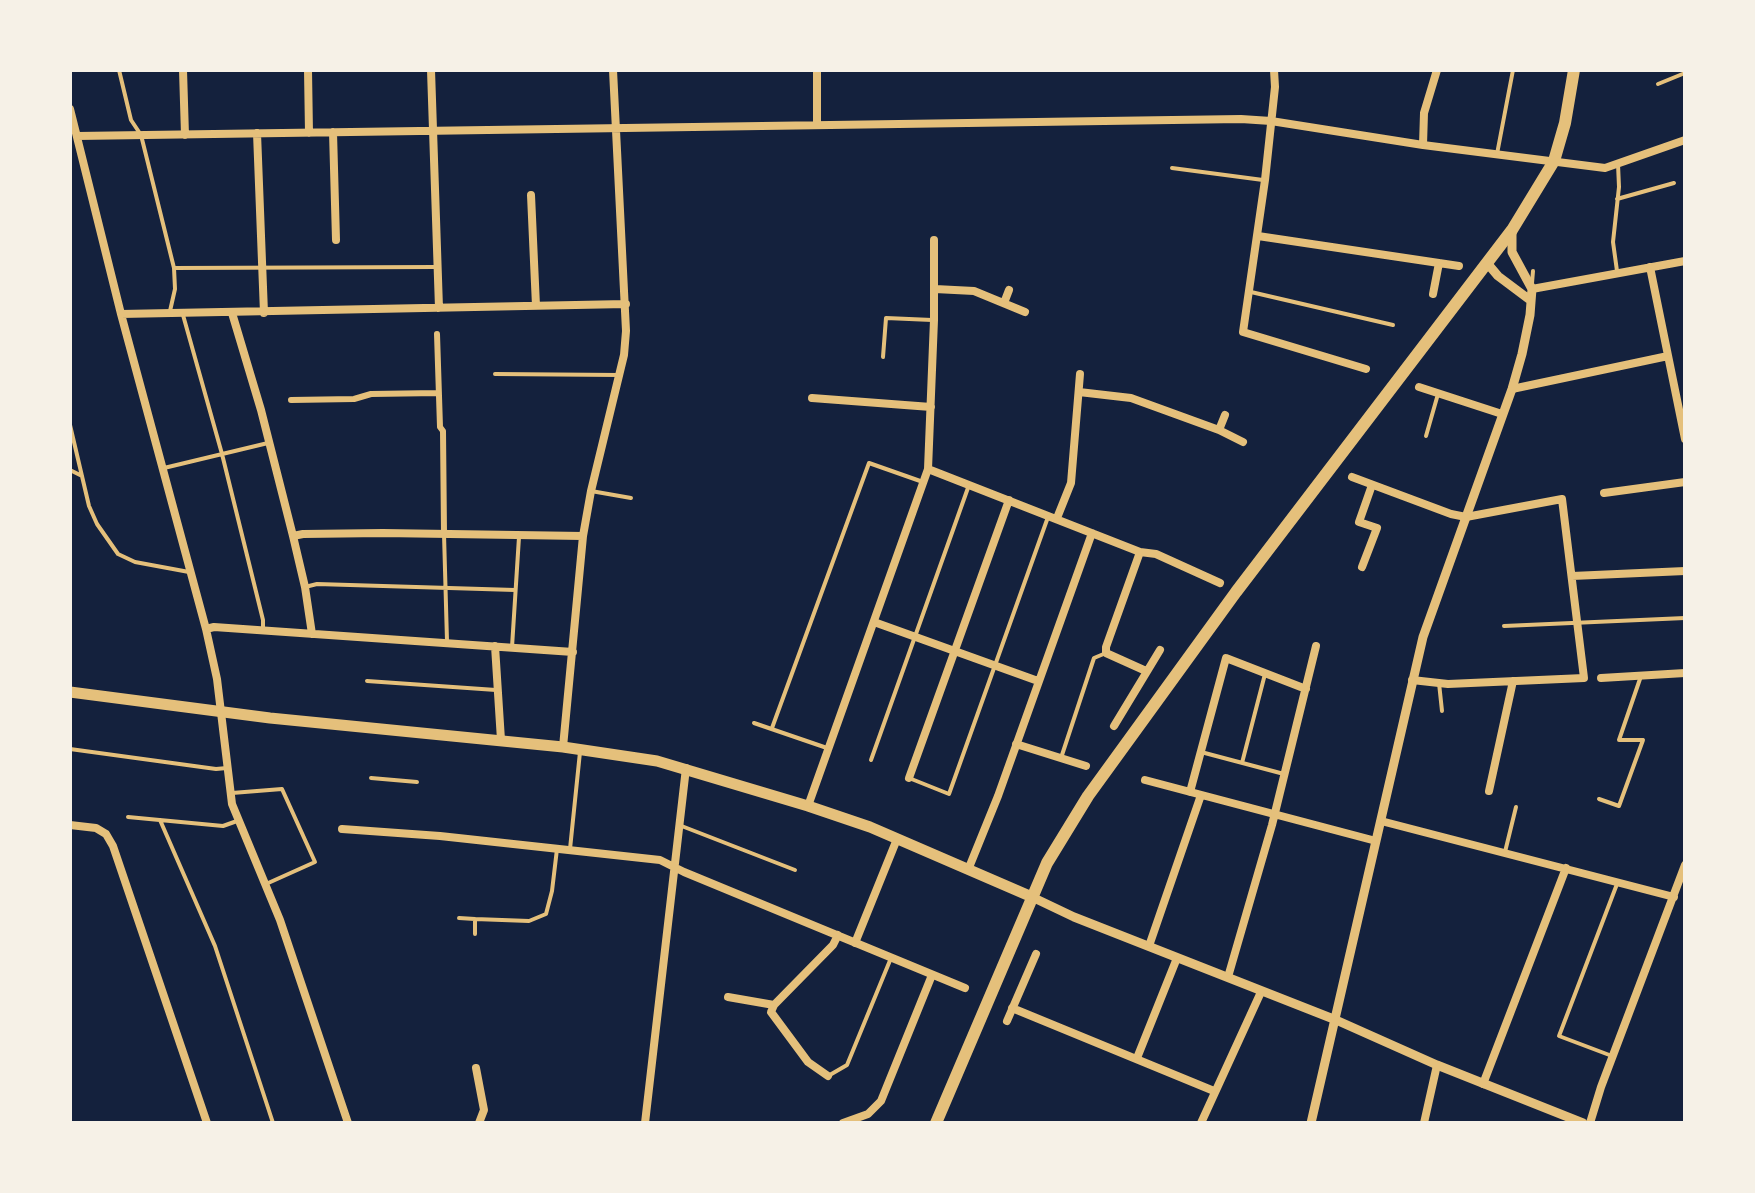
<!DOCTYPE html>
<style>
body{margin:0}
#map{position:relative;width:1755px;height:1193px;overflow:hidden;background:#14213d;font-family:Manrope,sans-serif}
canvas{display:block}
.frame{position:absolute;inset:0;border:72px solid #f6f1e7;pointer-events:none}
</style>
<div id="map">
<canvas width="1755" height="1193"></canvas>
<div class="frame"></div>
</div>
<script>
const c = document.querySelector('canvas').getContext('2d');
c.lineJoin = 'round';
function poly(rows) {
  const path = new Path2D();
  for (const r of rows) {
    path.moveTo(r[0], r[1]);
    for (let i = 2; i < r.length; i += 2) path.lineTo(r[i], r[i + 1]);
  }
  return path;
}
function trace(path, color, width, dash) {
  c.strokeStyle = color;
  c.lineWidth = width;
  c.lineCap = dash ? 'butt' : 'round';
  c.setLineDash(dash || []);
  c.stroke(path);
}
trace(poly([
 [119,70,131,120,141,135,174,268,175,289,170,311],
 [1658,84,1685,73],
 [1497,154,1513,70],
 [1172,168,1263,180],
 [1617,199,1674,183],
 [174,268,435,267],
 [1617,271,1613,242,1619,187,1618,164],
 [1532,283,1533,271],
 [1251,292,1393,325],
 [183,315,222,454,263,620,263,630],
 [883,357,886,318,932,320],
 [495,374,619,375],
 [70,425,89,506,97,524,118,554,135,562,189,572],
 [1426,436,1438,394],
 [164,468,268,443],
 [70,470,82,476],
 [591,491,631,498],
 [444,534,447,641],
 [305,587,317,584,515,590],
 [1504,626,1685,618],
 [512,647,519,537],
 [367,681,496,690],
 [1439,683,1442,711],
 [754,723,827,748],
 [772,728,869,463,923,482],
 [70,749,216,769,227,768],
 [1201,752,1284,774],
 [1061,758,1094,658,1106,653],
 [871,760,969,485],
 [1242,763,1265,674],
 [371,778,417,782],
 [909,778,949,794,1048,517],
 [232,793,282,789,315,862,266,884],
 [1599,799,1619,806,1643,740,1619,740,1641,676],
 [128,817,223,826,237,821],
 [160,820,215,946,273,1123],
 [679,825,795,870],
 [570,849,580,752],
 [1505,852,1516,807],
 [459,918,475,919],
 [475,934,475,919,529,921,546,914,552,891,557,849],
 [1612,1056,1559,1036,1617,884],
 [828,1076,847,1065,891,958]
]), '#e5c07b', 4);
trace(poly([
 [437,334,440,427,443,431,444,533],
 [291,400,354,399,371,394,438,393]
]), '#e5c07b', 6);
trace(poly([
 [183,70,185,135],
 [308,70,309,133],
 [431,70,439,308],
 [1274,70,1275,87,1265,180,1243,332,1366,369],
 [70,109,121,314,206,629,217,679,232,804,280,920,348,1123],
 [817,124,817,70],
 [333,132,336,240],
 [257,133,264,313],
 [77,136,1241,119,1271,121,1423,145,1605,168,1685,140],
 [1423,145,1424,113,1437,70],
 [531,195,536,306],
 [1258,236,1459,266],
 [1650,267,1685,439],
 [935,289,974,291,1025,312],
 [1532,289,1685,261],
 [1433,294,1439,263],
 [1004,303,1009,290],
 [232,313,261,410,293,536,305,587,312,634],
 [121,314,626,304],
 [1419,387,1502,414],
 [1512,389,1668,356],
 [1079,392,1131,398,1219,430,1243,442],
 [812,398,931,407],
 [1219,430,1225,415],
 [928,469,1140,552,1106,647,1106,653,1146,671],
 [1352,477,1451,514,1466,517,1562,499,1584,678,1448,684,1412,680],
 [1604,493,1685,482],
 [1057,518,1071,483,1080,374],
 [293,536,303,534,383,533,583,536],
 [1140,552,1156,554,1220,583],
 [1362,567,1377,528,1359,522,1372,485],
 [1572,576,1685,571],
 [874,622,1038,681],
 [206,629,214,627,573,652],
 [495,646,501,740],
 [1601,678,1685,673],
 [1114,726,1160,650],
 [1016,744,1086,766],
 [563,747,583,536,591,491,624,355,626,331,613,70],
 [909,778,1009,500],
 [1145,780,1376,841],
 [1489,791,1513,681],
 [1190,792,1226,658,1306,689],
 [808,806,928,469,934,320,934,240],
 [1381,821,1674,897],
 [70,825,96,828,106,834,113,846,207,1123],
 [342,829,440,836,660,860,684,872,965,988],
 [968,870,998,796,1092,533],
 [855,943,897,839],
 [1149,946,1201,795],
 [1228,977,1272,825,1316,646],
 [728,997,774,1005],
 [1012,1008,1214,1091],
 [1007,1021,1036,954],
 [1137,1058,1177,958],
 [476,1068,484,1110,479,1123],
 [828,1076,808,1062,771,1012,774,1005,833,945,838,935],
 [1483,1084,1566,868],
 [645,1123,686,768],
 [843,1123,868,1114,881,1101,932,975],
 [1201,1123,1261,992],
 [1424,1123,1437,1065],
 [1590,1123,1601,1087,1685,865]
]), '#e5c07b', 8);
trace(poly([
 [1487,263,1498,276,1530,300],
 [1032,897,1074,917,1336,1020,1437,1065,1583,1123],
 [1311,1123,1423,637,1512,389,1522,354,1530,315,1532,289,1512,252,1512,230]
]), '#e5c07b', 9);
trace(poly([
 [70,692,270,718,563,747,657,761,808,806,870,827,1032,897]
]), '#e5c07b', 11);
trace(poly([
 [936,1123,1047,863,1088,796,1236,592,1512,230,1554,161,1565,123,1574,70]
]), '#e5c07b', 12);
</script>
